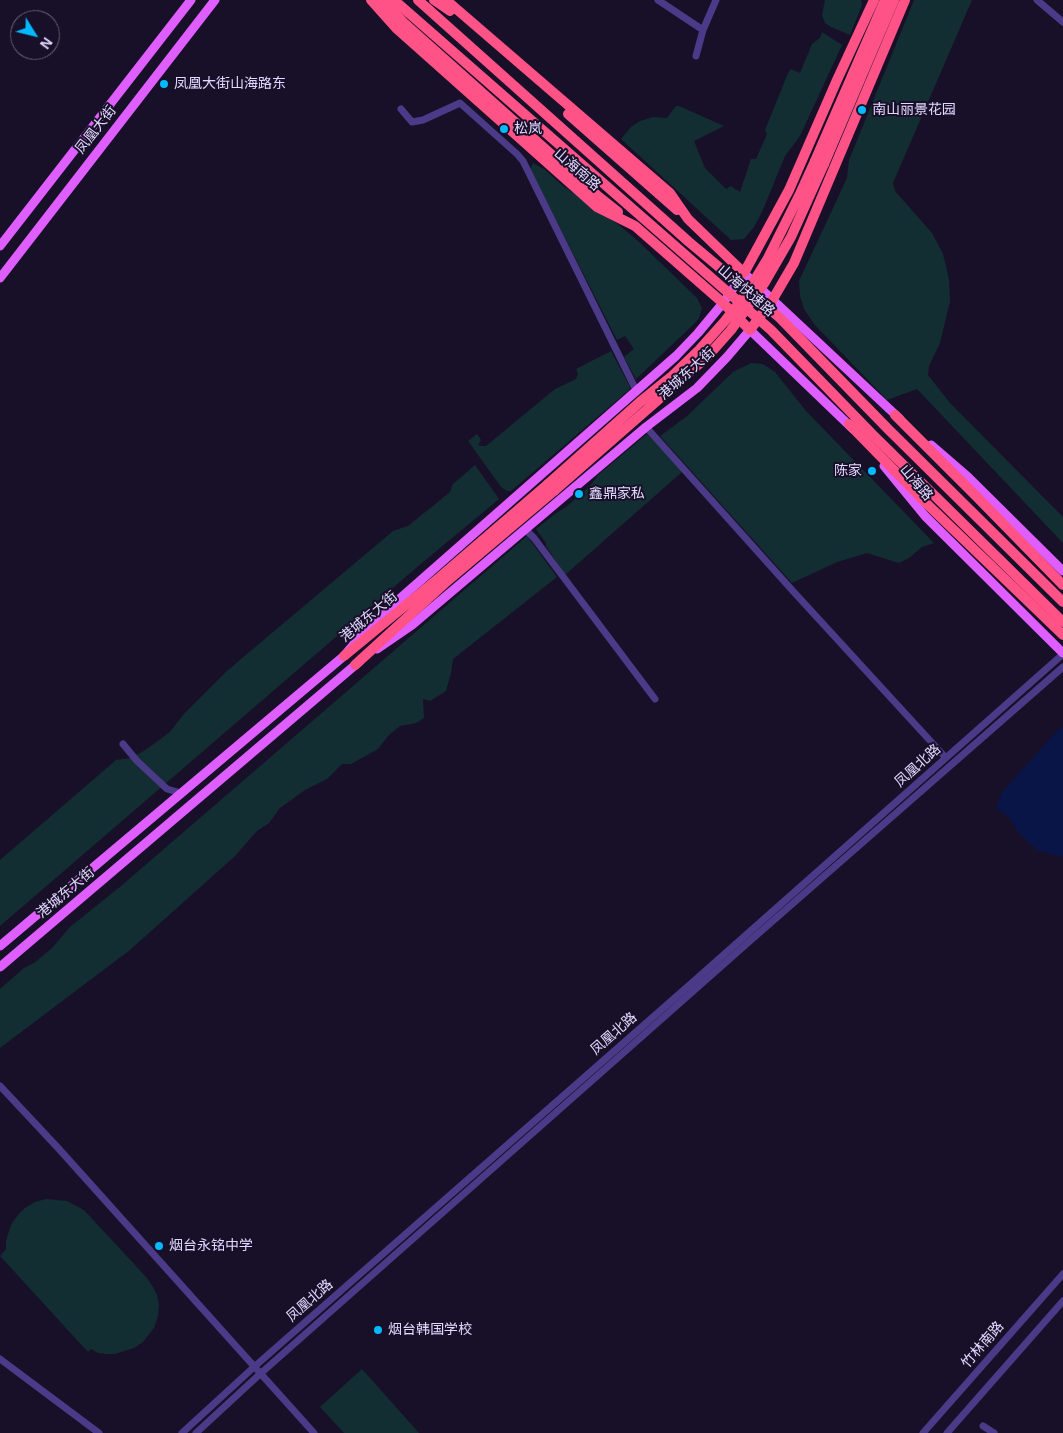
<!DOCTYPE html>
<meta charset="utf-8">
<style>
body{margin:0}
#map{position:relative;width:1063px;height:1433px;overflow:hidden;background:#181028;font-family:Arial,sans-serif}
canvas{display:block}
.north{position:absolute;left:10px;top:10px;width:50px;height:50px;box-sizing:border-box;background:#181028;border:1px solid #69607e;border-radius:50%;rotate:126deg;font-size:14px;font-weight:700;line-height:20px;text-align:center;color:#e3d7ff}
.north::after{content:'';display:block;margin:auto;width:18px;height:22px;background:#03b9ff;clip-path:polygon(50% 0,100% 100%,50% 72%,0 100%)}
</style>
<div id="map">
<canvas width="1063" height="1433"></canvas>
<div class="north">N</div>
</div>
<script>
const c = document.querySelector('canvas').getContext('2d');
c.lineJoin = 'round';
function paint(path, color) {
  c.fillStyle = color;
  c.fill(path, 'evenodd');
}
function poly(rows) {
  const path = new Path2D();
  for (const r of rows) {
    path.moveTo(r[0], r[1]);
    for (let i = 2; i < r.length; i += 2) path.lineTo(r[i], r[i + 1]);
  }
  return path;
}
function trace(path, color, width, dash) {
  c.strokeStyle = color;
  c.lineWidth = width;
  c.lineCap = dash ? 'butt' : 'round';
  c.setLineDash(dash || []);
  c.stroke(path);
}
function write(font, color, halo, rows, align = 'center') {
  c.font = font + ' Arial,"Noto Sans SC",sans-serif';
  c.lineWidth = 4;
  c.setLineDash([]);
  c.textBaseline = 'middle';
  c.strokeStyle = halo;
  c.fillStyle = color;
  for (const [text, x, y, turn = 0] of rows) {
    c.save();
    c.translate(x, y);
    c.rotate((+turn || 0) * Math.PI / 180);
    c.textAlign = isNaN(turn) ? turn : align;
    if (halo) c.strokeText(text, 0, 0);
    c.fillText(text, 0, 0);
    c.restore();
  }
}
paint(poly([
 [825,0,861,0,862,5,850,35,831,27,825,23,822,15],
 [914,0,972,0,893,183,895,191,932,233,943,254,949,279,950,301,940,343,929,366,928,375,950,403,1063,517,1063,543,917,389,887,400,814,324,804,309,800,296,799,281,847,178,849,160],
 [822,32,842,45,800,136,785,156,762,212,754,227,744,239,731,240,621,139,631,127,640,121,653,117,667,118,676,106,679,106,724,126,694,141,705,168,726,189,731,186,740,192,751,159,756,159,767,134,765,130,788,73,791,69,800,73,812,44,820,38],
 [533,163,544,169,563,186,619,225,638,241,697,298,702,308,699,318,694,324,636,379,624,357,634,349,625,336,617,340,530,169],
 [611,351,630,387,629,390,511,491,507,491,501,487,468,441,477,434,481,440,478,445,481,446,486,446,555,389,576,379,578,374,576,369],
 [751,363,763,364,775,372,806,411,934,543,922,547,909,558,899,563,867,553,837,562,792,583,660,436,686,417,733,372],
 [647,434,674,459,682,472,565,575,546,546,546,543,536,529,555,514,566,507,590,486,598,475],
 [475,465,499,499,416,568,0,926,0,860,116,760,130,758,144,751,170,732,183,715,228,670,393,531,408,526,450,492,453,484],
 [527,536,557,577,453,659,451,673,446,691,430,701,423,699,424,718,416,723,400,726,389,735,378,749,351,764,342,764,327,779,305,790,280,808,269,823,257,831,235,856,130,950,0,1048,0,989,24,968,34,963,52,948,70,927,121,886],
 [46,1199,67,1201,84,1210,147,1278,153,1287,157,1295,159,1305,158,1316,154,1328,143,1342,134,1348,115,1354,106,1354,98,1353,91,1349,88,1352,0,1256,6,1249,6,1242,8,1234,12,1223,18,1215,25,1208,35,1202],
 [362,1369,419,1433,344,1433,320,1407]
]), '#122e32');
paint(poly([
 [1063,727,1063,857,1037,850,1018,832,1009,817,996,808,1002,792,1059,729]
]), '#0a1547');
trace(poly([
 [658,0,703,30],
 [1037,0,1063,22],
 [696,56,703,30,716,0],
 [401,109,412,122,423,120,460,103,517,154,523,161,637,392],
 [646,427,792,590,946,758],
 [526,530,534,538,655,699],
 [123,744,137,761,167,789,181,793],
 [0,1086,59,1149,314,1433],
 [0,1359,99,1433],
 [983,1426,994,1433],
 [182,1433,254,1367,693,982,1063,654],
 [196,1433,260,1374,750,941,1063,667],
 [923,1433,1063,1274],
 [947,1433,1063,1301]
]), '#4b3a88', 7);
trace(poly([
 [0,246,191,0],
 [0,278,215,0],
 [931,445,968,477,1063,571],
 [884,466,925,516,1063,653],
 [377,649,412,625,646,427,697,388,727,357,750,330,853,429],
 [0,946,344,656,371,624,676,356,698,333,723,303,744,273,900,419],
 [0,967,360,661]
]), '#df5eff', 9);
trace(poly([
 [371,0,396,28,597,207,635,226,723,303,750,330,773,299,794,263,905,0],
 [383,0,404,23,599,197,618,212],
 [434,0,450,11],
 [446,0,670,193,688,219,744,273,789,190,837,80,874,0],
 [568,114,677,210],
 [815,161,885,0],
 [824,164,894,0],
 [895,415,977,497,1063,585],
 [849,424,928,505,1063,635],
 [344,656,440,577,548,484],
 [355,665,445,583,554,491]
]), '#ff5286', 10);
trace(poly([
 [394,0,771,330,872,434,1063,622],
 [418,0,689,242,780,318,888,429,1063,602],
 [548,484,640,402,671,377,699,350,724,322,746,294,768,258,799,196,815,161],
 [554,491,707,357,731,330,765,282,791,237,824,164]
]), '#ff5286', 10);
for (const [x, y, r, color] of [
 [164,84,5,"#03b9ff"],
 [862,110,5,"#03b9ff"],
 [504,129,5,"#03b9ff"],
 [872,471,5,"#03b9ff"],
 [579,494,5,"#03b9ff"],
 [159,1246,5,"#03b9ff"],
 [378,1330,5,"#03b9ff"]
]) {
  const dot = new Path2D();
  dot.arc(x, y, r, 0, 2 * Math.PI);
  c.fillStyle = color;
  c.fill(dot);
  trace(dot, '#181028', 2);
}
write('14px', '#e3d7ff', '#181028', [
 ["凤凰大街山海路东",174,84],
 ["南山丽景花园",872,110],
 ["松岚",514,129],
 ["陈家",862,471,"right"],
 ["鑫鼎家私",589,494],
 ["烟台永铭中学",169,1246],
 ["烟台韩国学校",388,1330]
], 'left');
write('14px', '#e3d7ff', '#181028', [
 ["凤凰大街",96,130,-52],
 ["山海南路",577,170,41],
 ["山海快速路",746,291,41],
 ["港城东大街",687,374,-42],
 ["山海路",916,483,50],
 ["港城东大街",369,617,-40],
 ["凤凰北路",918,766,-42],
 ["港城东大街",66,893,-40],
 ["凤凰北路",614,1034,-41],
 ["凤凰北路",310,1301,-41],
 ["竹林南路",983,1345,-49]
]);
</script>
